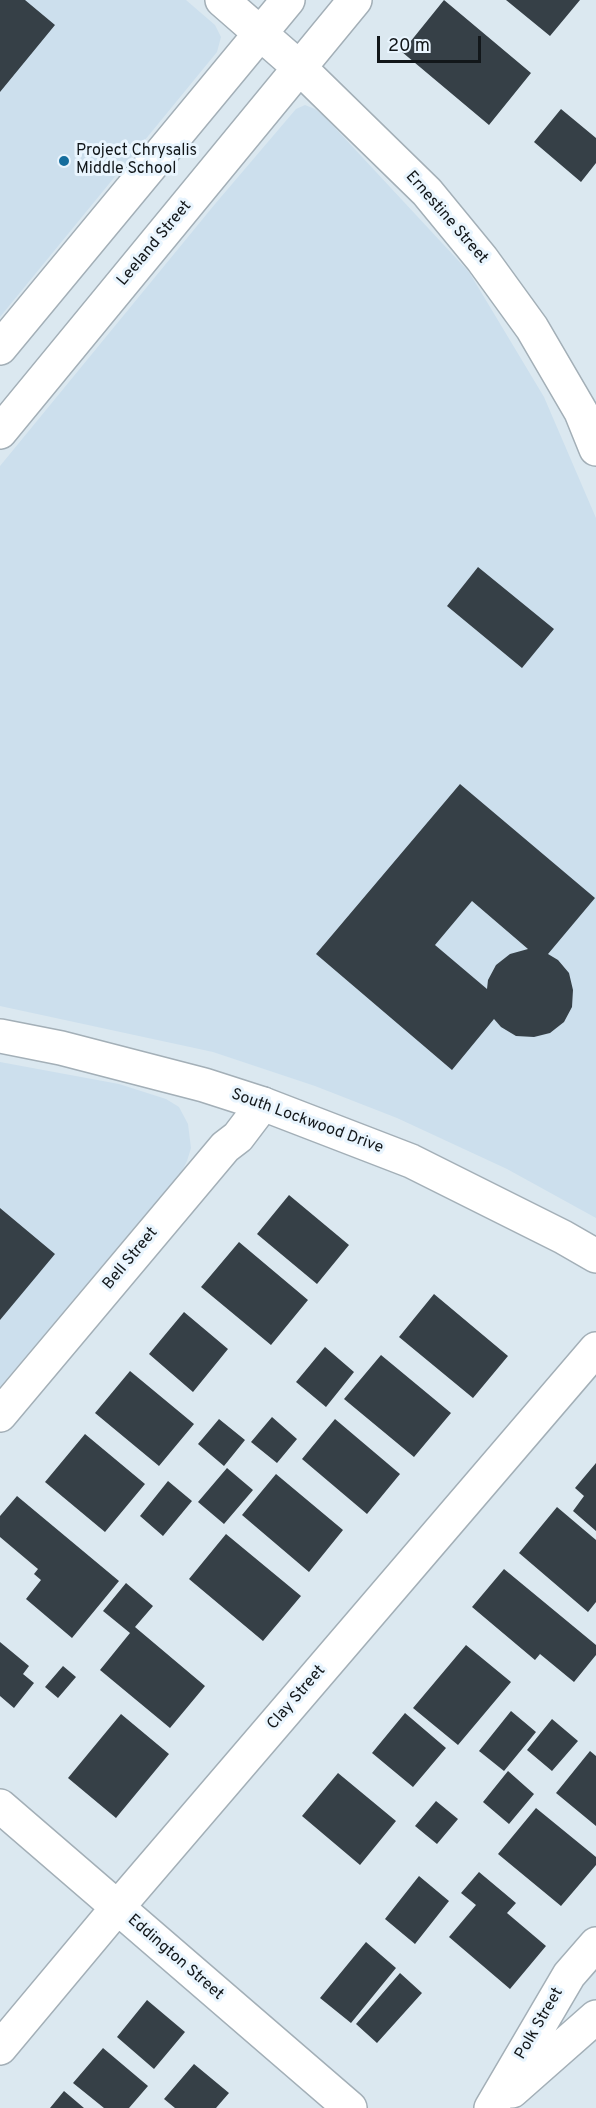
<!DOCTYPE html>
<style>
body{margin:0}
#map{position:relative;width:596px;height:2108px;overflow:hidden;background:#dbe8f0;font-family:Overpass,sans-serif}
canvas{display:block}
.scale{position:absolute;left:377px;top:36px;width:104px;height:27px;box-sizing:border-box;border:3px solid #12171a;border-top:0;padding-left:8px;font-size:18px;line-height:21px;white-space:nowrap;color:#12171a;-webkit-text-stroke:4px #e9f5fe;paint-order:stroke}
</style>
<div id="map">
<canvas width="596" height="2108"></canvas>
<div class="scale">20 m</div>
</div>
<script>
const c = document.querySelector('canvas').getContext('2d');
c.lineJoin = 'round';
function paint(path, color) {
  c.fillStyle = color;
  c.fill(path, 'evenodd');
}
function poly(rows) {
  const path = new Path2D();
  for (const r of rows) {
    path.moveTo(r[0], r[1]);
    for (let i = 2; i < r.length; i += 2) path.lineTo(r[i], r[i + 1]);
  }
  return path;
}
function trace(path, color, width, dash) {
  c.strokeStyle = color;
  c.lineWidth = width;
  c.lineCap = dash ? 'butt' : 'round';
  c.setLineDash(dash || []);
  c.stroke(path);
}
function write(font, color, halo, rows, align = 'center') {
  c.font = font + ' Overpass,sans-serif';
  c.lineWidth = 6;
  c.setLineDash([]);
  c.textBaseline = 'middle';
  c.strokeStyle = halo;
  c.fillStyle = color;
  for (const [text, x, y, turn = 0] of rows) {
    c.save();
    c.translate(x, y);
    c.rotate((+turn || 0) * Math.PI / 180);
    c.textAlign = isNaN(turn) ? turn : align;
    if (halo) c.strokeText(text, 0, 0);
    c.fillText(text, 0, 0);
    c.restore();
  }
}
paint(poly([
 [0,0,186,0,215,25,221,37,217,52,0,317],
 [305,105,315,109,324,116,469,272,544,397,596,518,596,1218,507,1169,397,1118,315,1086,213,1052,0,1006,0,466,215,204,296,109],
 [0,1062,119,1084,166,1099,179,1107,188,1124,191,1148,187,1161,182,1171,0,1387]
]), '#ccdfed');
paint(poly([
 [0,0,25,0,55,25,0,92],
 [444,0,531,73,489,125,402,52],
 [506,0,580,0,550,36],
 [561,109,596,138,596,163,581,182,534,142],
 [478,567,554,629,522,668,447,606],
 [460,784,595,898,548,954,558,960,569,973,573,990,572,1007,564,1022,550,1033,534,1037,516,1036,501,1027,494,1019,452,1070,316,954],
 [472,901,528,949,510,954,496,965,488,980,487,989,435,945],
 [289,1195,349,1245,317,1284,257,1234],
 [0,1208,55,1254,0,1320],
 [239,1242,308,1300,271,1345,201,1287],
 [434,1294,508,1356,473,1398,399,1337],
 [184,1312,228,1349,193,1392,149,1354],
 [325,1347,354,1372,326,1407,296,1382],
 [381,1355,451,1413,414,1457,344,1399],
 [130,1371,194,1424,159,1466,95,1413],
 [272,1417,297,1439,277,1463,251,1442],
 [219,1419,245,1440,224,1466,198,1444],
 [335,1419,400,1474,367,1514,302,1459],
 [85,1434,145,1484,105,1532,45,1482],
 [596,1463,596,1531,573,1511,584,1496,575,1488],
 [227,1468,253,1490,224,1524,198,1502],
 [276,1474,343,1530,309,1572,242,1515],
 [168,1481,192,1501,163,1536,140,1516],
 [17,1496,119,1581,72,1638,26,1599,41,1580,34,1574,38,1569,0,1537,0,1516],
 [557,1507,596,1540,596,1602,588,1612,519,1553],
 [226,1534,301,1596,263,1641,189,1579],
 [504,1569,596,1645,596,1655,574,1682,540,1654,535,1660,472,1607],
 [126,1583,153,1606,135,1627,205,1686,170,1728,100,1670,130,1633,103,1611],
 [0,1642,29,1666,23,1674,34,1683,14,1708,0,1696],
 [466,1645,511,1682,458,1745,413,1708],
 [63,1666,76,1677,58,1698,45,1687],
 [511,1711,536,1732,504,1771,479,1751],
 [405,1713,446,1748,413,1787,372,1753],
 [121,1714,169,1754,116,1818,68,1778],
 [552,1719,578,1741,552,1771,527,1750],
 [590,1751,596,1756,596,1826,556,1793],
 [508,1771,534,1794,509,1824,483,1802],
 [338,1773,396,1821,360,1865,302,1816],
 [436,1801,458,1819,437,1844,415,1826],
 [536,1808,596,1857,596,1865,561,1906,498,1854],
 [479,1872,516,1903,507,1913,546,1946,510,1989,449,1937,476,1905,461,1893],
 [419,1876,449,1901,415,1944,385,1919],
 [366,1942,396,1968,351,2023,320,1998],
 [400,1973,422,1993,377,2043,356,2024],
 [147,2000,185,2032,154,2069,117,2037],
 [103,2048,148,2086,129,2108,104,2108,73,2083],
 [194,2064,229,2093,216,2108,175,2108,164,2099],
 [64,2091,84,2108,50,2108]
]), '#364047');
const minor = poly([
 [0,1415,225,1147,238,1137,263,1104],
 [0,1806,350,2108],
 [0,2048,117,1908,596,1349]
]);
const major = poly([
 [222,0,301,69,427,192,482,259,532,328,581,412,596,449],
 [0,348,288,0],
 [0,432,355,0],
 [0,1036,61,1048,204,1085,263,1104,411,1161,563,1237,596,1256],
 [512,2091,596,2017],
 [491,2108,569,1975,596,1944]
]);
trace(minor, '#a3afb7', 36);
trace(major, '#a3afb7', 36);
trace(minor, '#fff', 33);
trace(major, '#fff', 33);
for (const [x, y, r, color] of [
 [64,161,6,"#156d9d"]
]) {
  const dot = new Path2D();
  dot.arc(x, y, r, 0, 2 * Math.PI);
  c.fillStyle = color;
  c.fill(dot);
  trace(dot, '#e9f5fe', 2);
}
write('16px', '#12171a', '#e9f5fe', [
 ["Project Chrysalis",76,152],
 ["Middle School",76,170]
], 'left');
write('16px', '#12171a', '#e9f5fe', [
 ["Ernestine Street",446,218,49],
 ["Leeland Street",155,244,-50],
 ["South Lockwood Drive",307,1122,20],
 ["Bell Street",131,1259,-50],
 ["Clay Street",297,1698,-49],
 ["Eddington Street",175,1958,41],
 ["Polk Street",540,2024,-60]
]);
</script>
